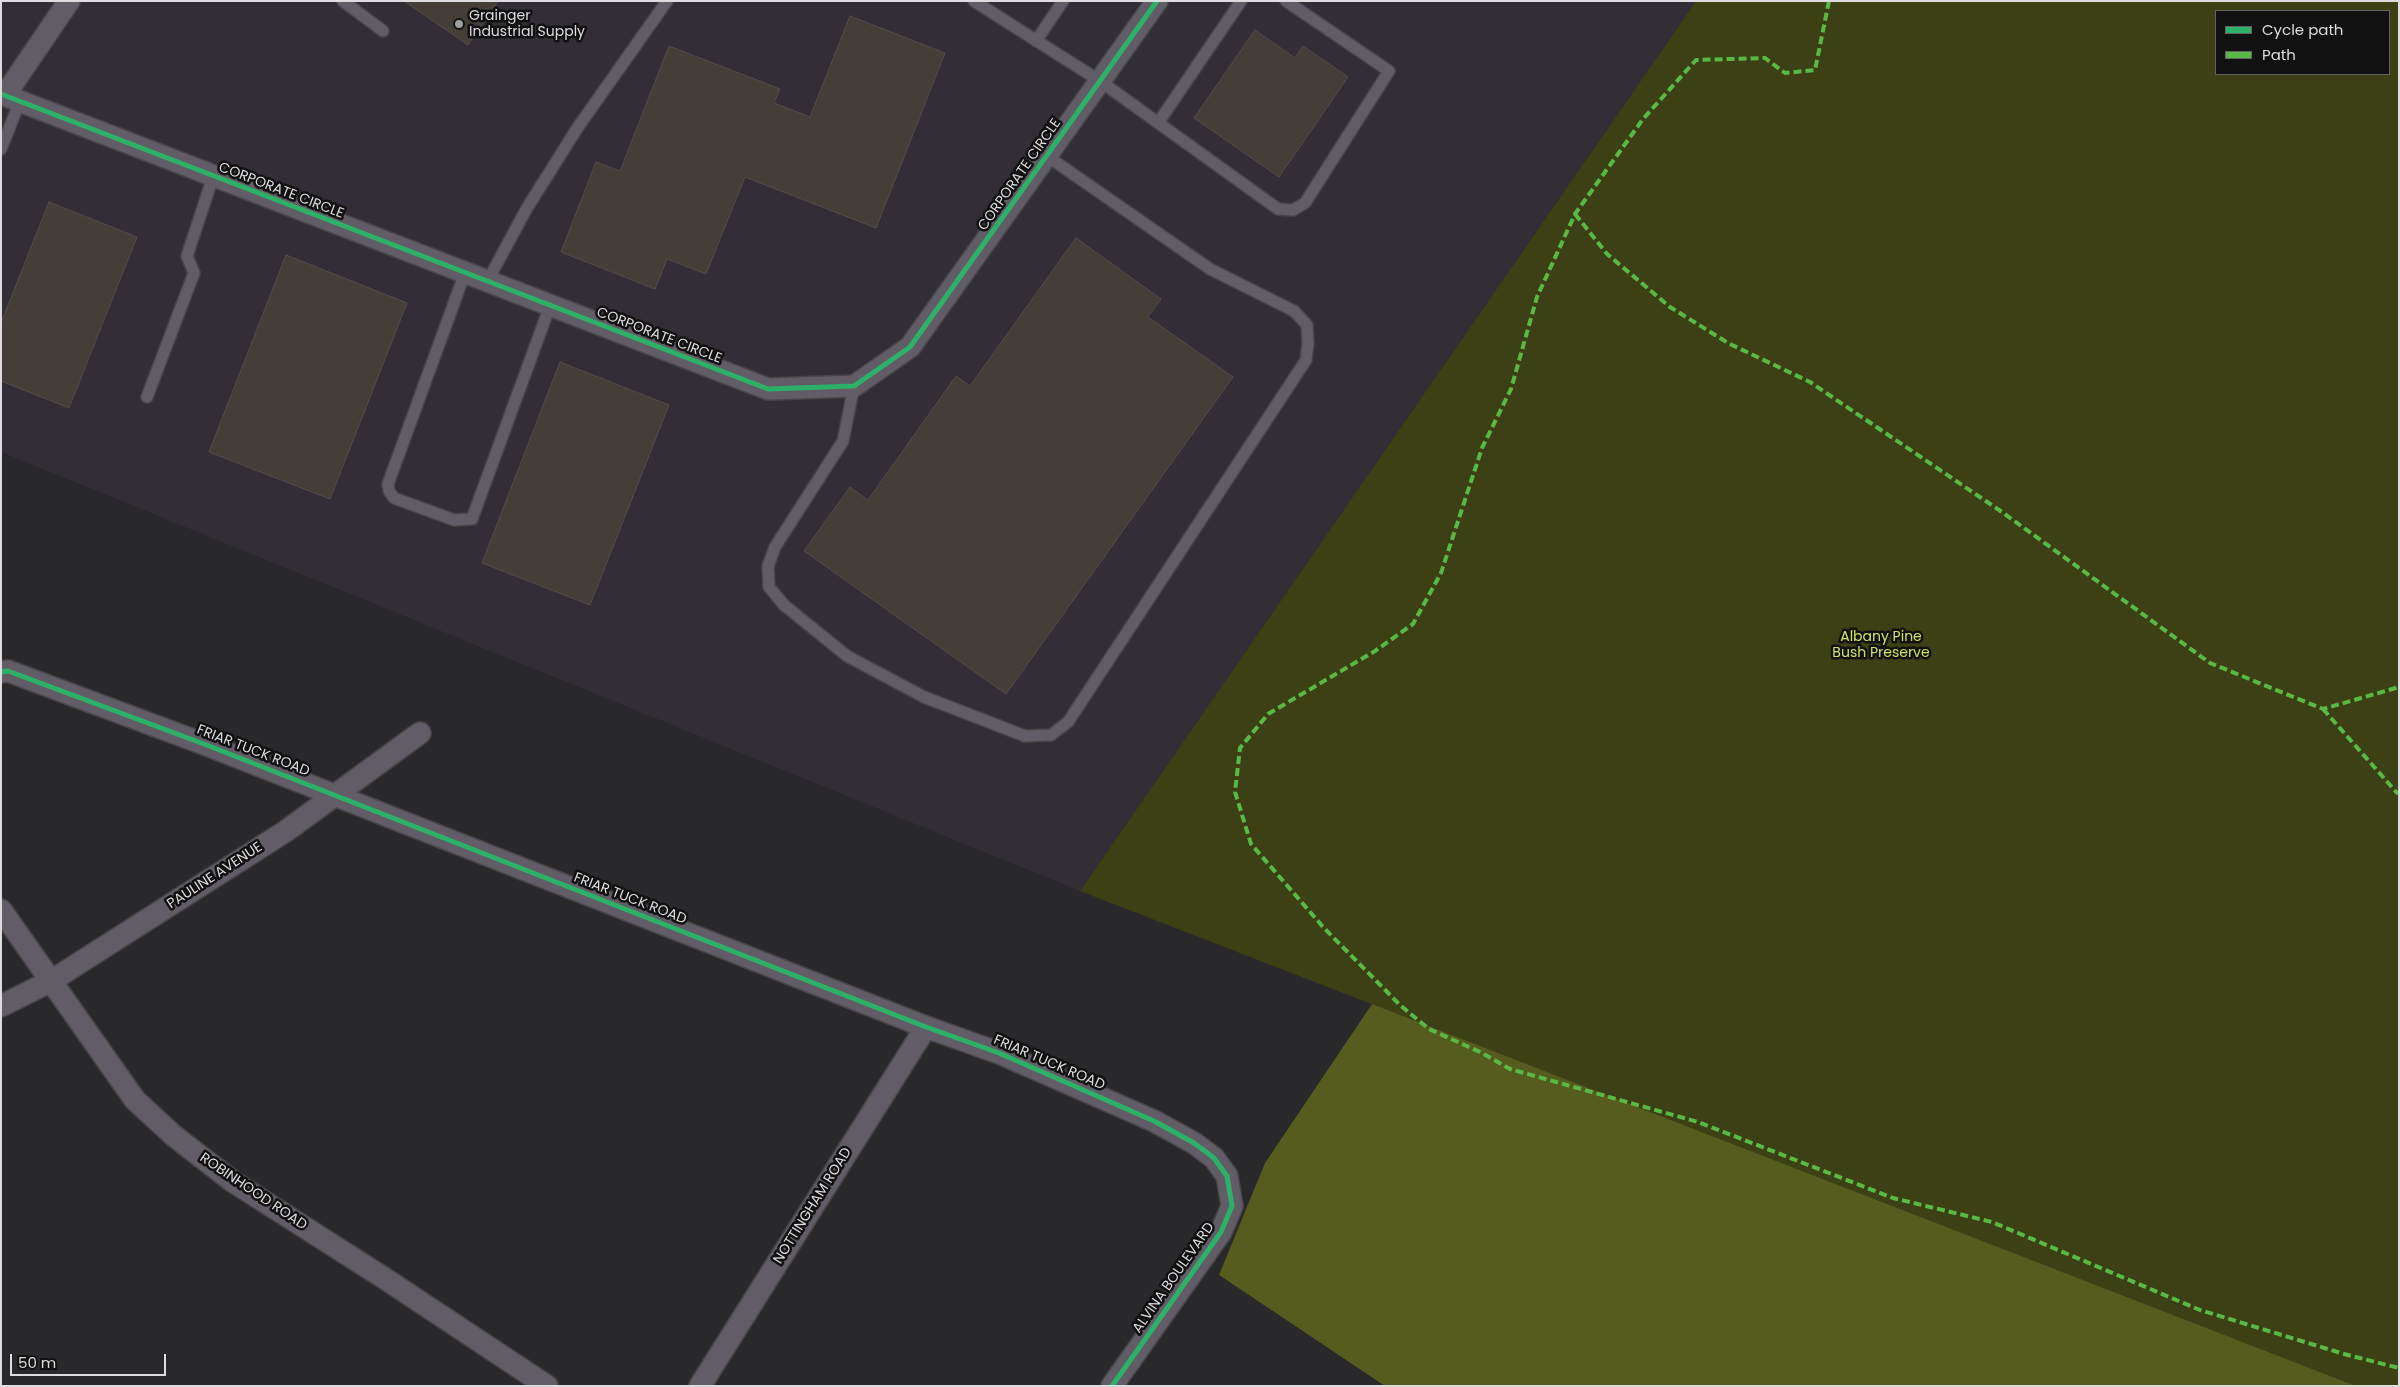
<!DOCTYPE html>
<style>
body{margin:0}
#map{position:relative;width:2400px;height:1387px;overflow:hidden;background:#29282a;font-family:Poppins,sans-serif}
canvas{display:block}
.frame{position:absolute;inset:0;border:2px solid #dddcde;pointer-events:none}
.legend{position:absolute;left:2215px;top:10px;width:175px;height:65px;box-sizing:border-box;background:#121112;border:1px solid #636264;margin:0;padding:6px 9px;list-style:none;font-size:15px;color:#dddcde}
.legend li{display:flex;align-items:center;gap:10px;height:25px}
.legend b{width:25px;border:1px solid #636264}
.scale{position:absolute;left:10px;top:1354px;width:156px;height:22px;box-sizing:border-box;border:2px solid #dddcde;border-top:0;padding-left:6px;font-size:15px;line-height:18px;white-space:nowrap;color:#dddcde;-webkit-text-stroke:4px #121112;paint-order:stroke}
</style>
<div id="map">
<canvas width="2400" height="1387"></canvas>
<div class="frame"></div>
<ul class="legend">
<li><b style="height:6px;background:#2db169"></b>Cycle path</li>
<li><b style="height:6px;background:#58b947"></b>Path</li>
</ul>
<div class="scale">50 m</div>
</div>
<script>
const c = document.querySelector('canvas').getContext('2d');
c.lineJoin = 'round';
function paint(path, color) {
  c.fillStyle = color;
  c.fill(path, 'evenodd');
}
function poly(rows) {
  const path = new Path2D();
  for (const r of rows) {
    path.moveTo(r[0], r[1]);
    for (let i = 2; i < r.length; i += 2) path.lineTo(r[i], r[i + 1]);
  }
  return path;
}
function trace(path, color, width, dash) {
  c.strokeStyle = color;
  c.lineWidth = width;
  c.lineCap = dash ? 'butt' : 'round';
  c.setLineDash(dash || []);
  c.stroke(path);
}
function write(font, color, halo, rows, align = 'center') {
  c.font = font + ' Poppins,sans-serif';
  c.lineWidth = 5;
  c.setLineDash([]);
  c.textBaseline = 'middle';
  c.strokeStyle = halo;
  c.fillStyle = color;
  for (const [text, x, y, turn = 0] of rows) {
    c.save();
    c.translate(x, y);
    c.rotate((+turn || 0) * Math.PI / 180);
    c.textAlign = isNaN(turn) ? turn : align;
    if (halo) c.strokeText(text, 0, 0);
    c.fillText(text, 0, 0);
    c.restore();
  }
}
paint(poly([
 [1,1,1696,1,1080,891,1,452]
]), '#332d35');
paint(poly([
 [1696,1,2399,1,2399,1386,2356,1386,1080,891],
 [2216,11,2389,11,2389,74,2216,74]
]), '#3c4014');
paint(poly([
 [1372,1004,2356,1386,1385,1386,1219,1275,1265,1163]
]), '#555c1d');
const building = poly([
 [404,1,498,1,468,45,404,1],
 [850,16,945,53,876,228,745,177,706,274,667,259,655,289,561,252,596,162,620,171,669,46,780,89,774,103,810,117,850,16],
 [1255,30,1295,58,1303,46,1348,77,1279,177,1194,118,1255,30],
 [49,202,137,237,69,408,1,381,1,323,49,202],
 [1076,238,1161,299,1148,317,1233,377,1006,694,804,551,850,487,868,500,956,376,970,386,1076,238],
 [286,255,407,303,330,499,209,452,286,255],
 [560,362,669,405,590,605,482,563,560,362]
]);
paint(building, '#433e37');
trace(building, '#504e4e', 1);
const service = poly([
 [343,1,383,31],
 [974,1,1100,81,1278,209,1293,210,1305,203,1389,71,1286,1],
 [1036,41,1063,1],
 [1158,123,1241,1],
 [1,149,20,101],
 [465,273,388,484,389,491,394,498,454,520,472,519,550,306],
 [487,282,527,208,578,127,667,1],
 [854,386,843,441,775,547,768,566,769,587,784,605,847,656,924,697,1025,736,1051,735,1068,722,1306,360,1308,343,1307,325,1294,311,1210,269,1047,156],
 [147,397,194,273,187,256,213,177]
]);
const minor = poly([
 [1,94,768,389,854,386,910,347,1157,1],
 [5,95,69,1],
 [1,672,8,671,204,744,926,1027,999,1053,1154,1121,1194,1143,1214,1158,1227,1176,1232,1206,1221,1232,1112,1386],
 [1,910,135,1100,173,1135,232,1181,384,1278,547,1386],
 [1,1006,51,981,286,831,420,733],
 [700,1386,926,1027]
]);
trace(service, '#464547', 14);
trace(minor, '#464547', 24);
trace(service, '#615c66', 11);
trace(minor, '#615c66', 21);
trace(poly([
 [1829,1,1815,70,1785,73,1765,58,1696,60,1643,119,1575,214,1537,297,1511,389,1482,448,1441,573,1413,624,1375,651,1268,714,1240,748,1235,792,1251,844,1324,928,1401,1006,1429,1029,1480,1052,1510,1069,1698,1122,1893,1198,1992,1222,2200,1310,2344,1354,2399,1368],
 [1575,214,1607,254,1670,307,1728,343,1810,382,2002,512,2210,663,2323,709,2399,687],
 [2323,709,2398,794]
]), '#58b947', 4, [8, 4]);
trace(poly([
 [1,94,768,389,854,386,910,347,1157,1],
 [1,672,8,671,204,744,926,1027,999,1053,1154,1121,1194,1143,1214,1158,1227,1176,1232,1206,1221,1232,1112,1386]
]), '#2db169', 5);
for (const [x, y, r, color] of [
 [459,24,5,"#9e9d9f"]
]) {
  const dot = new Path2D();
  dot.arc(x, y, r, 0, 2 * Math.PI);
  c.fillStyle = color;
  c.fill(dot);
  trace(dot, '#121112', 2);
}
write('14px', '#dddcde', '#121112', [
 ["Grainger",469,16],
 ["Industrial Supply",469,32]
], 'left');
write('14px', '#dddcde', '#121112', [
 ["CORPORATE CIRCLE",1020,175,-55],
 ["CORPORATE CIRCLE",281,191,21],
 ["CORPORATE CIRCLE",659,336,21],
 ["FRIAR TUCK ROAD",253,751,21],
 ["PAULINE AVENUE",215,876,-33],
 ["FRIAR TUCK ROAD",630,899,21],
 ["FRIAR TUCK ROAD",1049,1063,23],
 ["ROBINHOOD ROAD",253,1192,34],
 ["NOTTINGHAM ROAD",813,1206,-58],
 ["ALVINA BOULEVARD",1174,1278,-55]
]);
write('14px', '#d2e165', '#121112', [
 ["Albany Pine",1881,637],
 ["Bush Preserve",1881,653]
]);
</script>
